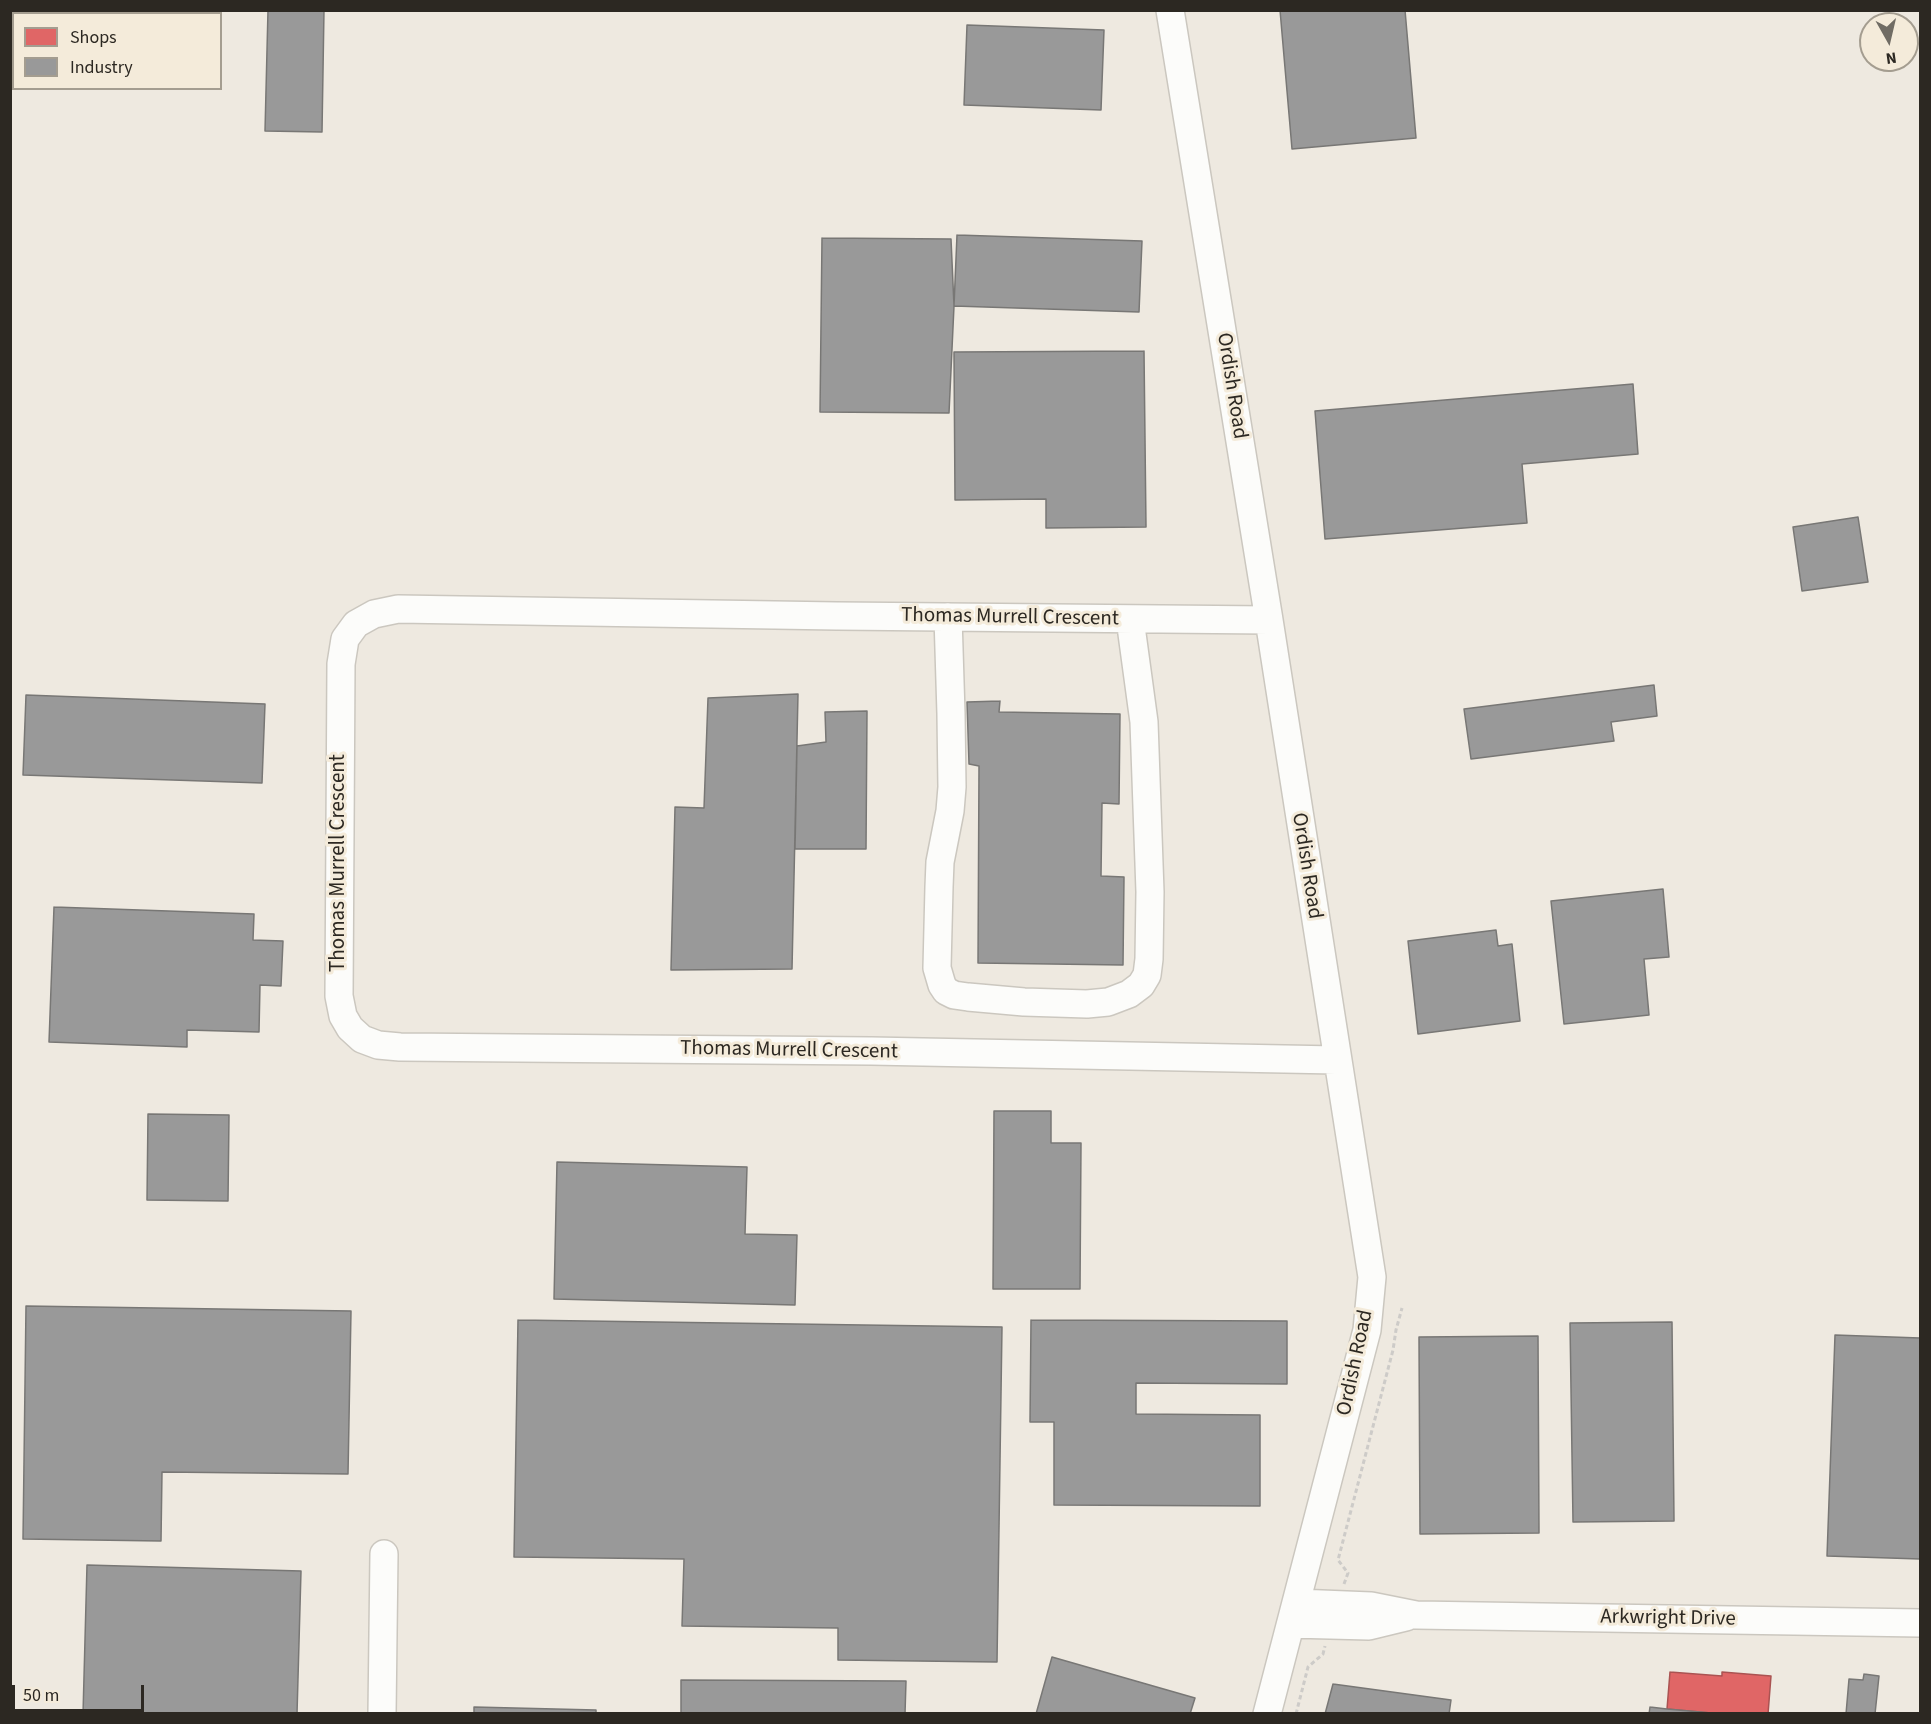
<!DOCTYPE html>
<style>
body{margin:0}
#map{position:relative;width:1931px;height:1724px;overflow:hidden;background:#eee9e0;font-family:"Source Sans 3",sans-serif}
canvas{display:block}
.frame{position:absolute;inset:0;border:12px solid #2c2822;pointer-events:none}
.legend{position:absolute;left:12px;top:12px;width:210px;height:78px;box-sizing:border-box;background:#f4ebda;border:2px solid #a49d90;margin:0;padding:8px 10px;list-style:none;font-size:18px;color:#2c2822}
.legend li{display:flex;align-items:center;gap:12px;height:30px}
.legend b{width:30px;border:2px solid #a49d90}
.north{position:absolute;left:1859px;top:12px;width:60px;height:60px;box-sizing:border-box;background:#f4ebda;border:2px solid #a49d90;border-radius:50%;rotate:172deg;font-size:16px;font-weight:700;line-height:24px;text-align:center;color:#2c2822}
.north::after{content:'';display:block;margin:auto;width:21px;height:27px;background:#706c64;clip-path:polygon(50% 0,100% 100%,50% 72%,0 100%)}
.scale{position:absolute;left:12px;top:1685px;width:132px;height:27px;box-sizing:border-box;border:3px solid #2c2822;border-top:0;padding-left:8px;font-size:18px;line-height:21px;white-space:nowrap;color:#2c2822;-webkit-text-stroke:4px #f4ebda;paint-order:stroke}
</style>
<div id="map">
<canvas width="1931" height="1724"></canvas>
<div class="frame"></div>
<ul class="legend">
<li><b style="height:16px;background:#e06666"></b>Shops</li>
<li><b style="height:16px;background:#999"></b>Industry</li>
</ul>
<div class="north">N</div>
<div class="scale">50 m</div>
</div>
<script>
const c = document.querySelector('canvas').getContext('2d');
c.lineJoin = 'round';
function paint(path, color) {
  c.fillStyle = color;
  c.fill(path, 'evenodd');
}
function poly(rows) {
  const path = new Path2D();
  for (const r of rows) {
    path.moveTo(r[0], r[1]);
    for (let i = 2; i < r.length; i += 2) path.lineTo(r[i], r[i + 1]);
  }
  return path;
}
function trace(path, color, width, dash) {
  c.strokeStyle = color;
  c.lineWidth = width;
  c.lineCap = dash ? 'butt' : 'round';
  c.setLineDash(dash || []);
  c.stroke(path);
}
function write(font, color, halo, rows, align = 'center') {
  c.font = font + ' "Source Sans 3",sans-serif';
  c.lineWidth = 6;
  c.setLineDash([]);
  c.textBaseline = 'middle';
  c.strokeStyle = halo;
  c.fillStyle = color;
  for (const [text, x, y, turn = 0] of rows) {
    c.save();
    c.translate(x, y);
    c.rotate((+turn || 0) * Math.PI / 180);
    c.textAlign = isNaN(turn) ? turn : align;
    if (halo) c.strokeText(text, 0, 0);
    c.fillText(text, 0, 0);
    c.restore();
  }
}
const shops = poly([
 [1670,1672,1722,1676,1722,1672,1771,1676,1768,1714,1722,1714,1667,1709,1670,1672]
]);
paint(shops, '#e06666');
trace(shops, '#aa5352', 1.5);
const industry = poly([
 [268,10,324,10,322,132,265,131,268,10],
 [1280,10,1405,10,1416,138,1292,149,1280,10],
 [967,25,1104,30,1101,110,964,105,967,25],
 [957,235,1142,241,1139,312,954,306,957,235],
 [822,238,951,239,954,306,949,413,820,412,822,238],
 [1144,351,1146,527,1046,528,1046,499,955,500,954,352,1144,351],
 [1633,384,1638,454,1522,464,1527,523,1325,539,1315,411,1633,384],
 [1858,517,1868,582,1802,591,1793,527,1858,517],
 [1654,685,1657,716,1611,722,1614,741,1471,759,1464,709,1654,685],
 [798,694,792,969,671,970,675,807,704,808,708,698,798,694],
 [26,695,265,704,262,783,23,775,26,695],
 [1000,701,999,712,1120,714,1119,804,1102,803,1101,876,1124,877,1123,965,978,963,979,766,969,764,967,702,1000,701],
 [867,711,866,849,795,849,797,746,826,742,825,712,867,711],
 [1663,889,1669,957,1644,959,1649,1015,1564,1024,1551,901,1663,889],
 [54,907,254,914,253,940,283,941,281,986,260,985,259,1032,187,1030,187,1047,49,1042,54,907],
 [1496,930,1498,946,1512,944,1520,1021,1418,1034,1408,941,1496,930],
 [994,1111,1051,1111,1051,1143,1081,1143,1080,1289,993,1289,994,1111],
 [148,1114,229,1115,228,1201,147,1200,148,1114],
 [557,1162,747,1167,745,1234,797,1235,795,1305,554,1299,557,1162],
 [26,1306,351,1311,348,1474,162,1472,161,1541,23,1539,26,1306],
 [518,1320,1002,1327,997,1662,838,1660,838,1628,682,1626,684,1559,514,1557,518,1320],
 [1031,1320,1287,1321,1287,1384,1136,1383,1136,1414,1260,1415,1260,1506,1054,1505,1054,1422,1030,1422,1031,1320],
 [1672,1322,1674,1521,1573,1522,1570,1323,1672,1322],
 [1835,1335,1920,1338,1920,1559,1827,1556,1835,1335],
 [1538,1336,1539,1533,1420,1534,1419,1337,1538,1336],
 [87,1565,301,1571,297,1714,83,1714,87,1565],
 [1052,1657,1195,1698,1190,1714,1036,1714,1052,1657],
 [1864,1674,1879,1676,1875,1714,1846,1714,1849,1679,1863,1680,1864,1674],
 [681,1680,906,1681,905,1714,681,1714,681,1680],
 [1333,1684,1451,1700,1449,1714,1325,1714,1333,1684],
 [474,1707,596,1710,596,1714,474,1714,474,1707],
 [1650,1707,1667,1709,1722,1714,1649,1714,1650,1707]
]);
paint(industry, '#999');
trace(industry, '#787775', 1.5);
const minor = poly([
 [1170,10,1269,620,1372,1277,1367,1330,1267,1714],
 [948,617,951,714,952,787,950,811,940,862,939,887,937,968,942,985,946,991,954,995,968,997,1024,1002,1087,1004,1108,1002,1129,994,1141,985,1147,975,1149,959,1150,892,1144,722,1130,619],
 [1269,620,837,616,398,609,374,614,356,624,345,639,341,664,339,996,343,1016,350,1028,362,1039,378,1045,400,1047,871,1051,1336,1060],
 [1297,1603,1371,1606,1416,1615,1920,1623],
 [1291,1624,1369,1626,1406,1617],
 [382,1714,384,1554]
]);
trace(minor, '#cbc7bf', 30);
trace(poly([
 [1344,1584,1348,1573,1338,1560,1393,1350,1396,1330,1402,1308],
 [1296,1714,1308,1667,1323,1654,1325,1646]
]), '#cdcbc8', 3, [4.5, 3]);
trace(minor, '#fcfcfa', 27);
write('21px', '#2c2822', '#f4ebda', [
 ["Ordish Road",1231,386,81],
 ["Thomas Murrell Crescent",1010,618,1],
 ["Thomas Murrell Crescent",339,863,-90],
 ["Ordish Road",1306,866,81],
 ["Thomas Murrell Crescent",789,1051,1],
 ["Ordish Road",1356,1363,-78],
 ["Arkwright Drive",1668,1619,1]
]);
</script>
